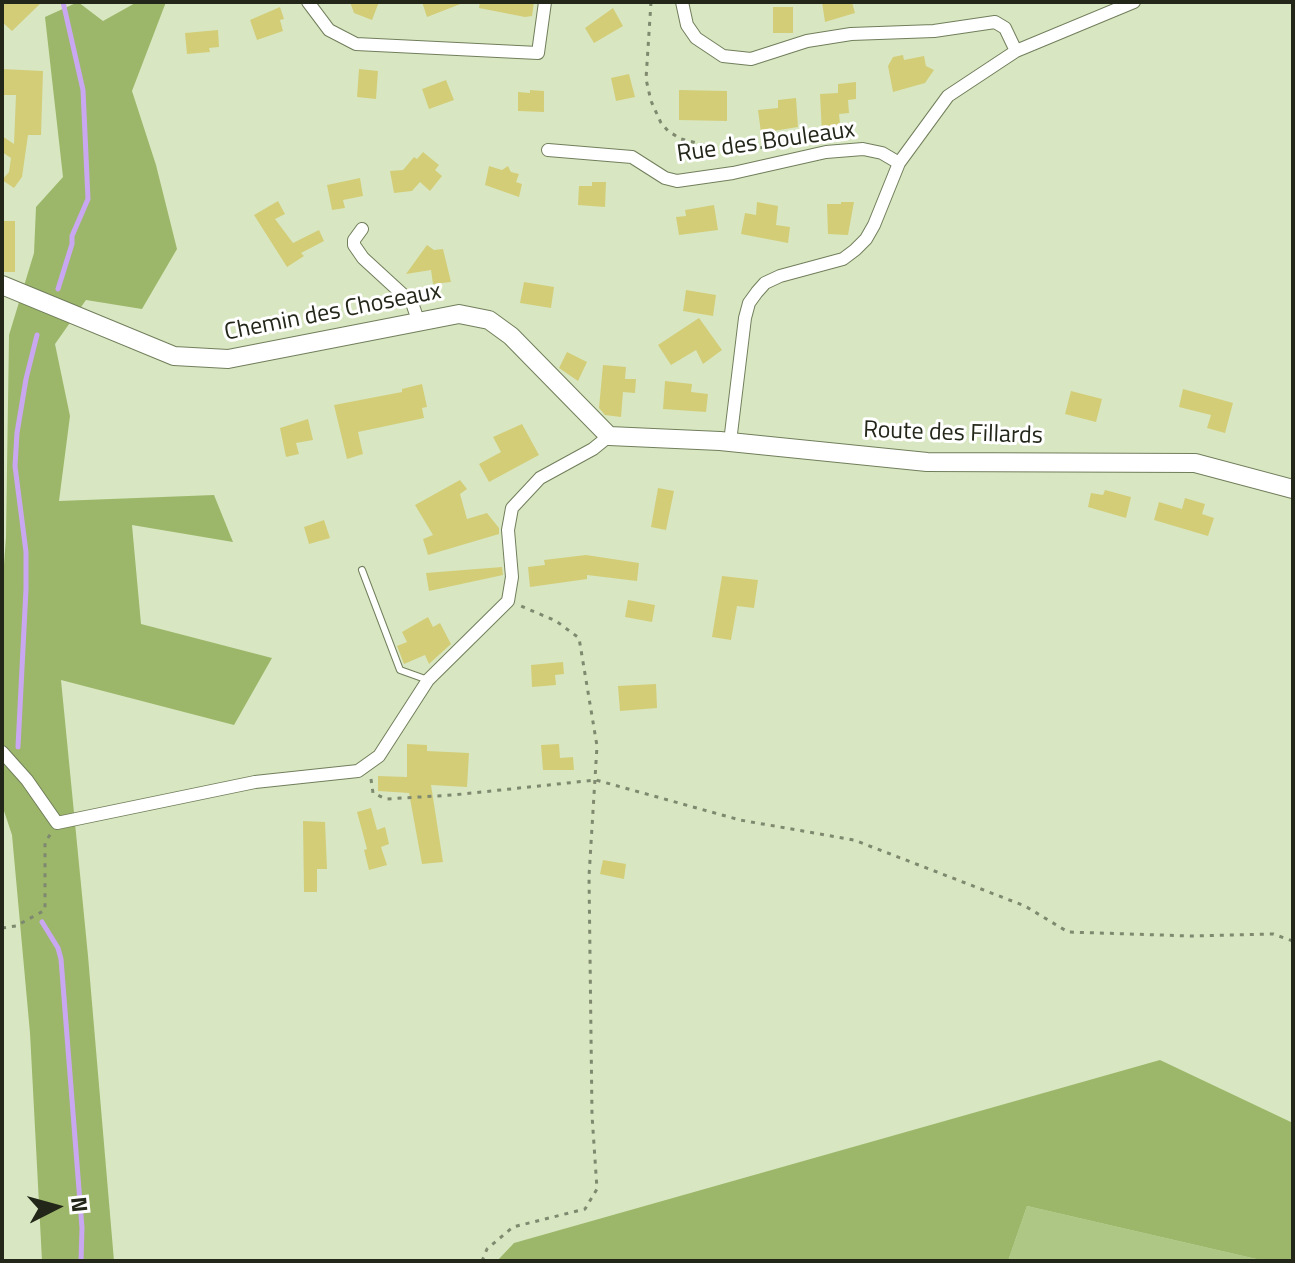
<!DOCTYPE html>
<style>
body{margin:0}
#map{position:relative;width:1295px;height:1263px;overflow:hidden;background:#d8e7c1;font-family:"Titillium Web",sans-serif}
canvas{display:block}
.frame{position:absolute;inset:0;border:4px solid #222719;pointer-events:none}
.north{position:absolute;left:16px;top:1167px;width:80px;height:80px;-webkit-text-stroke:6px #fff;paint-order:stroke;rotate:84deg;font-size:22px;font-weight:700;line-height:32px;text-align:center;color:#222719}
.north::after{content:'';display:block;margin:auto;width:28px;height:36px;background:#222719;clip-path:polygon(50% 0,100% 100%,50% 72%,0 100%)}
</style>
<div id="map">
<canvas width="1295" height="1263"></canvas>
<div class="frame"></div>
<div class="north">N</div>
</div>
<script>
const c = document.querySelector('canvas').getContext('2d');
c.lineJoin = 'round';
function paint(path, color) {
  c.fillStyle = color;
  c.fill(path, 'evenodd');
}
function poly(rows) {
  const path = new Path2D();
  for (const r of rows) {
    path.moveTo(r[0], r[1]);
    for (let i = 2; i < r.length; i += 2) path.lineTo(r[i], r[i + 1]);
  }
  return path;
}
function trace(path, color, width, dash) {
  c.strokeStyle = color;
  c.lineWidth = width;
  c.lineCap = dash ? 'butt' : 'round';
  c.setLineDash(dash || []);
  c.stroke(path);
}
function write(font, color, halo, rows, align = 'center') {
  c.font = font + ' "Titillium Web",sans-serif';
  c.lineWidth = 6;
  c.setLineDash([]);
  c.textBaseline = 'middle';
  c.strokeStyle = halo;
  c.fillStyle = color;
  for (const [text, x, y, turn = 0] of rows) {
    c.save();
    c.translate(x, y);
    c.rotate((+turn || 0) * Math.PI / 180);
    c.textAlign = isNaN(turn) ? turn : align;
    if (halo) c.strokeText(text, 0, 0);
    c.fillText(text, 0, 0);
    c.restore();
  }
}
paint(poly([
 [1027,1206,1265,1261,1008,1261]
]), '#afc785');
paint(poly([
 [78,2,103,21,137,2,166,2,132,91,156,165,177,249,142,309,86,300,55,344,70,416,59,501,214,495,233,542,132,525,141,624,272,658,234,725,61,680,88,956,114,1261,42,1261,30,1033,12,835,2,805,2,592,6,537,9,335,34,253,36,207,63,177,45,17],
 [1160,1060,1293,1123,1293,1261,1265,1261,1027,1206,1008,1261,497,1261,514,1243]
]), '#9cb76a');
trace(poly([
 [58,289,72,244,72,236,88,199,83,90,63,2],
 [18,747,26,589,26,552,15,466,17,433,26,379,37,335],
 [42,922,58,948,61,959,82,1228,81,1261]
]), '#c9a8f1', 5);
paint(poly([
 [2,2,42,2,12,31,2,22],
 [350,2,379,2,372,20,354,13],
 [422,2,463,2,463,3,427,17],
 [480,2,534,2,532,16,525,17,479,8],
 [822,2,852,2,855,13,825,22],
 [280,7,284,19,280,20,283,31,257,40,250,20],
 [773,7,793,7,793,33,773,33],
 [613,8,623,26,594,43,585,28],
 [218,30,219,47,209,48,210,52,187,54,185,33],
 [903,55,904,60,924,56,926,66,934,70,925,83,893,92,888,66,893,57],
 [2,69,43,71,41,135,28,135,22,177,14,188,2,180,9,172,11,158,2,152,2,136,14,144,16,95,2,95],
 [359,69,378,71,376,99,357,97],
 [629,74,635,97,616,101,611,78],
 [446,80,454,100,429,109,422,89],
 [856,82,856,99,848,100,849,113,839,114,841,133,822,134,820,94,838,93,838,84],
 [530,90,544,91,544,112,518,111,518,92,530,93],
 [679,90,727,91,727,121,679,120],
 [796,98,798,127,761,133,758,110,778,108,778,100],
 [423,152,439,165,435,170,442,176,430,191,420,182,412,191,394,193,390,171,403,170,414,157,417,159],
 [489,166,502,170,508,166,511,172,519,174,516,182,522,184,519,197,485,185],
 [360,178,363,196,343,200,345,208,332,210,327,185],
 [592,182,606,182,605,207,578,205,579,186,592,186],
 [278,201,285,214,275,219,293,243,319,230,324,241,301,253,304,256,287,267,254,215],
 [757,202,778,206,776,225,790,227,788,243,741,234,745,213,756,215],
 [841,202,854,202,848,235,828,234,827,204,841,204],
 [714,205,718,230,679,235,676,217,686,216,685,210],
 [2,221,15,221,15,272,2,272],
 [427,245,434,250,443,249,451,282,433,284,431,270,406,274],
 [524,282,554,287,551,308,520,303],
 [686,290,716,295,713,316,683,311],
 [699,318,722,350,703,364,696,350,671,365,658,345],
 [567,352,587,362,578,381,559,368],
 [603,365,626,367,625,379,636,379,635,393,623,392,621,417,605,415,599,408],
 [665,381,692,384,691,392,708,394,706,412,663,409],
 [422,384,427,407,422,408,424,418,358,432,363,454,347,459,334,405,402,392,402,389],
 [1183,389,1233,403,1225,433,1207,428,1211,415,1179,407],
 [1071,391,1102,399,1096,422,1065,414],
 [308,419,313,440,296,443,299,454,286,457,280,428],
 [522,424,539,455,489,482,479,464,501,452,493,437],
 [460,480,467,489,460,494,467,519,487,513,499,528,499,534,428,555,423,539,433,535,415,505],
 [658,488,674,491,666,530,651,527],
 [1105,490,1131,497,1126,518,1088,507,1091,493,1103,495],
 [1185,498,1205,504,1202,514,1214,518,1208,536,1154,520,1159,502,1182,509],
 [324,520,330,538,309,544,304,527],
 [586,555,639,563,637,581,587,575,587,579,530,587,528,567,545,565,544,560],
 [502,567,503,575,429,591,426,573],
 [722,576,758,580,754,608,737,606,731,640,712,637],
 [628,600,655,605,652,622,625,617],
 [428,617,433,627,440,623,451,644,429,664,425,655,404,664,397,646,407,642,402,632],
 [563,662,564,674,555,675,556,685,532,687,531,665],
 [656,684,657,708,620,711,618,686],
 [407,744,427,745,427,751,469,753,467,787,431,785,443,862,422,864,409,793,378,791,378,776,407,777],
 [559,744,560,758,573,757,574,770,543,770,541,745],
 [371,808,377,830,385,827,389,844,381,847,387,865,369,870,364,850,367,849,357,812],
 [303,821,325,822,327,869,317,869,317,892,304,892],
 [603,860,626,864,624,879,600,874]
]), '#d3cd78');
const lane = poly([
 [362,570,400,670,428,680]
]);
const street = poly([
 [308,2,329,30,356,44,538,53,545,2],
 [682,2,687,25,696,38,723,56,751,59,807,41,851,34,934,31,995,22,1005,28,1016,51],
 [548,150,632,157,665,178,677,181,733,173,826,152,863,149,882,153,899,163],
 [362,229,354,240,354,245,363,258,412,303,418,320],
 [730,442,745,318,749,303,757,292,765,283,780,276,843,259,855,250,866,239,874,225,899,163,948,96,1016,51,1134,2],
 [2,752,27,780,57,823,255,782,358,771,379,756,428,680,508,601,512,577,508,530,512,508,540,478,593,449,609,436]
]);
const secondary = poly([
 [2,285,174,356,228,359,459,314,489,320,511,336,609,436,720,441,927,462,1195,463,1293,489]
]);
trace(lane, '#717e5b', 8);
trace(street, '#717e5b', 14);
trace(secondary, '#717e5b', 20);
trace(poly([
 [651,2,646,79,651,101,661,123,668,131,681,139,708,146,780,148],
 [371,779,373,793,386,799,453,795,596,780,740,820,854,840,1025,906,1068,932,1191,936,1273,934,1293,941],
 [2,928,16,926,45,910,45,843,51,833],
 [482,1261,487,1249,513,1227,585,1209,597,1189,592,1115,589,876,597,746,579,638,556,621,521,606]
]), '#7f896f', 3, [4, 6]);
trace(lane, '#fff', 6);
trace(street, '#fff', 12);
trace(secondary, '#fff', 18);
write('24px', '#222719', '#fff', [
 ["Rue des Bouleaux",766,143,-8],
 ["Chemin des Choseaux",333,313,-11],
 ["Route des Fillards",953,434,2]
]);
</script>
